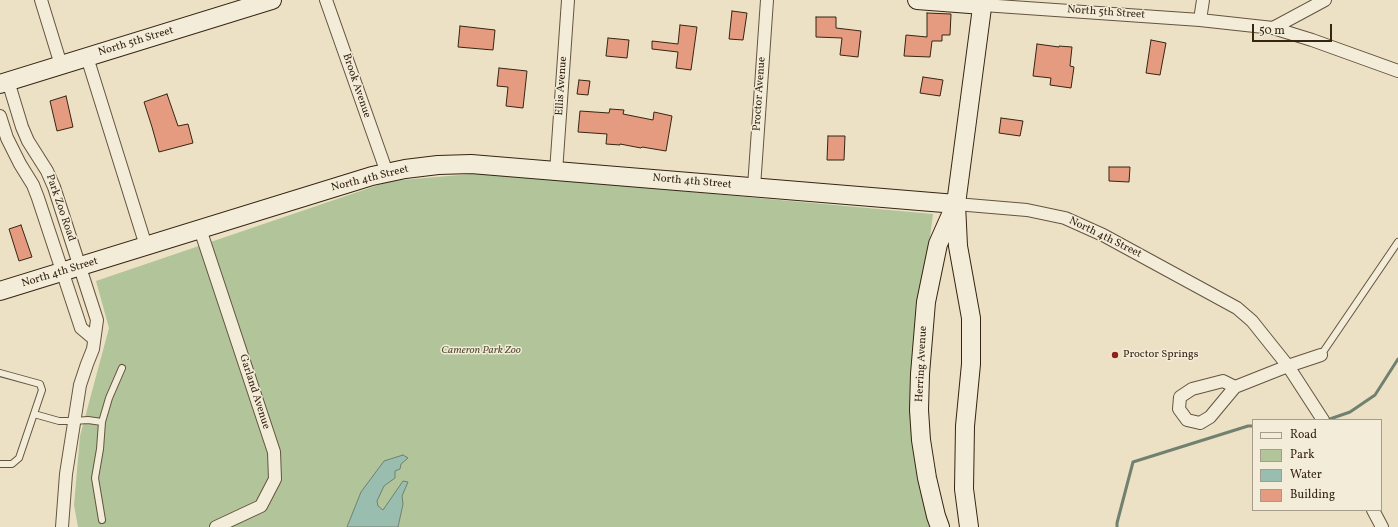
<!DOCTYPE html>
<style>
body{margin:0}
#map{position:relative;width:1398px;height:527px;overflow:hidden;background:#ece1c5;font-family:Vollkorn,serif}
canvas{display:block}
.legend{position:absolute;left:1252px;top:419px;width:130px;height:92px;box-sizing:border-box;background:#f3ecd9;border:1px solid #a79c89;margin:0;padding:5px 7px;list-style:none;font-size:12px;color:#362512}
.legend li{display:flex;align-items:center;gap:8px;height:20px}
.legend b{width:20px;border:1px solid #a79c89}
.scale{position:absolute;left:1252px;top:24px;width:80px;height:18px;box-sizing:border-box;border:2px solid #362512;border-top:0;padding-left:5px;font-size:12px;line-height:14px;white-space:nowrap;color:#362512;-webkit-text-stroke:3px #f3ecd9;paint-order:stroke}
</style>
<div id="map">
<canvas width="1398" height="527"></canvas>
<ul class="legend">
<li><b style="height:5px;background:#f3ecd9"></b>Road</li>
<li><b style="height:11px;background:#b1c49a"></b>Park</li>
<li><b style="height:11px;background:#99beaf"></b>Water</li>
<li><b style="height:11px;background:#e49b80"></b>Building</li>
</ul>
<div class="scale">50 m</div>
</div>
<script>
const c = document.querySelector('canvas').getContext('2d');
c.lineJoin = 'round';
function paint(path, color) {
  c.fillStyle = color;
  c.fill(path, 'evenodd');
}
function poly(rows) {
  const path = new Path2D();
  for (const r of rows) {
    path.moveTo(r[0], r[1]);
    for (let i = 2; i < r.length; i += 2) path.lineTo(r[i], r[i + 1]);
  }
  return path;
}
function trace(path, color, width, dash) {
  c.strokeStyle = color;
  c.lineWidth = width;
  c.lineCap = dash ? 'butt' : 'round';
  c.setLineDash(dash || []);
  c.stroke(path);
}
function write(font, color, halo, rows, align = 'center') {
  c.font = font + ' Vollkorn,serif';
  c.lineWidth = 3;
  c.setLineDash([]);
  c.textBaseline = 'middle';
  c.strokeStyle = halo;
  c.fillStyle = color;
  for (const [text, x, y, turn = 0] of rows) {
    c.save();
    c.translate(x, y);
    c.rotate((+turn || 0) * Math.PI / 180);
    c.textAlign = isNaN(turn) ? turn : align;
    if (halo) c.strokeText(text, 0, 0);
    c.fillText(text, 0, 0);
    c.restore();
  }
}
paint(poly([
 [483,173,933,214,910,392,918,483,932,527,78,527,74,505,80,436,109,328,96,281,390,181]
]), '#b1c49a');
const water = poly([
 [403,455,408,458,401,464,400,469,395,471,395,478,384,486,377,501,378,506,383,510,403,481,408,482,402,496,403,504,398,527,347,527,361,492,384,461,403,455]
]);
paint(water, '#99beaf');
trace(water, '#718170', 1);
trace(poly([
 [1327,420,1350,412,1375,395,1398,359],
 [1117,527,1117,523,1133,462,1248,426,1253,426]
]), '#718170', 3);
const building = poly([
 [732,11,747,13,743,40,729,39,732,11],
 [927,13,951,14,950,35,942,35,942,41,932,41,930,57,904,56,906,35,927,37,927,13],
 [816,17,836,17,836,28,861,31,858,57,840,55,842,38,816,37,816,17],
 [680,25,697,27,691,70,676,68,678,52,652,49,652,41,678,44,680,25],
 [460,26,495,30,493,50,458,47,460,26],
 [608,38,629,40,627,58,606,56,608,38],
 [1151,40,1166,43,1160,75,1146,73,1151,40],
 [1037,44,1059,47,1059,46,1072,47,1070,66,1074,67,1071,88,1050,85,1051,78,1033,76,1037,44],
 [499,68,527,71,523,108,506,106,508,87,497,86,499,68],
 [923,77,943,80,940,96,920,93,923,77],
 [579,80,590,81,588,95,577,94,579,80],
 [167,94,178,126,188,124,193,143,159,152,152,127,144,102,167,94],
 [66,96,73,127,57,131,50,101,66,96],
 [610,109,624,110,623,114,653,120,654,112,672,116,666,151,642,147,641,148,620,144,620,145,606,144,607,134,578,132,580,111,609,113,610,109],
 [1001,118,1023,121,1020,136,999,133,1001,118],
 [828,136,845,136,844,160,827,160,828,136],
 [1109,167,1130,167,1129,182,1109,181,1109,167],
 [21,225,32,257,19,261,9,229,21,225]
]);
paint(building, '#e49b80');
trace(building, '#362512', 1);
const lane = poly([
 [1321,355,1398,242],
 [0,373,40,384,42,390,19,458,12,464,0,464],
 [34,414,59,421,74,421,88,420,102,422,100,449,95,478,102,520],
 [102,422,109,398,122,368]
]);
const street = poly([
 [41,0,61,65],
 [326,0,387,173],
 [983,5,1200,20,1273,28,1312,40,1398,71],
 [1200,20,1203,0],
 [1273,28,1325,0],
 [87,57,146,246],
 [8,81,22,127,28,141,47,171,54,187,97,320,93,349,87,364,80,385,66,474,62,527],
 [0,116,7,138,20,164,33,185,38,198,81,328,94,339],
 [556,172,568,0],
 [754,187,767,0],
 [956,204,1027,210,1065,218,1103,235,1237,308,1252,321,1288,366,1323,420],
 [200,229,274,452,275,479,261,506,216,527],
 [1235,387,1223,381,1192,389,1180,397,1179,409,1187,420,1200,423,1210,417,1235,387,1288,366,1321,355],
 [1373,510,1382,527]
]);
const secondary = poly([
 [917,0,983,5],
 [0,84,272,0],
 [0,291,372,176,405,169,438,165,471,164,956,204],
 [940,527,936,516,927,478,921,440,919,410,920,374,926,302,938,244,954,208],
 [969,527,964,489,965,426,971,364,971,318,958,246,956,204,983,0]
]);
trace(lane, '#64543f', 8);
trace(street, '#64543f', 14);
trace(secondary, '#362512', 20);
trace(lane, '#f3ecd9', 6);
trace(street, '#f3ecd9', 12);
trace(secondary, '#f3ecd9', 18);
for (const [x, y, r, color] of [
 [1115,355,4,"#8f2418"]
]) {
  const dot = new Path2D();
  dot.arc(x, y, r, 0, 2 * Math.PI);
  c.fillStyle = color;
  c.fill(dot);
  trace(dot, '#f3ecd9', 1.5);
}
write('11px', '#362512', '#f3ecd9', [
 ["North 5th Street",1106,13,4],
 ["North 5th Street",136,42,-17],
 ["Brook Avenue",356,86,71],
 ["Ellis Avenue",562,86,-86],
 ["Proctor Avenue",760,94,-86],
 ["North 4th Street",370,179,-14],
 ["North 4th Street",692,182,5],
 ["Park Zoo Road",60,208,71],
 ["North 4th Street",1105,238,26],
 ["North 4th Street",60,273,-17],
 ["Herring Avenue",922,364,-87],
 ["Garland Avenue",254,392,72]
]);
write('italic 11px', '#554d34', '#f3ecd9', [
 ["Cameron Park Zoo",481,351]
]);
write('11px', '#362512', '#f3ecd9', [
 ["Proctor Springs",1123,355]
], 'left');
</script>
